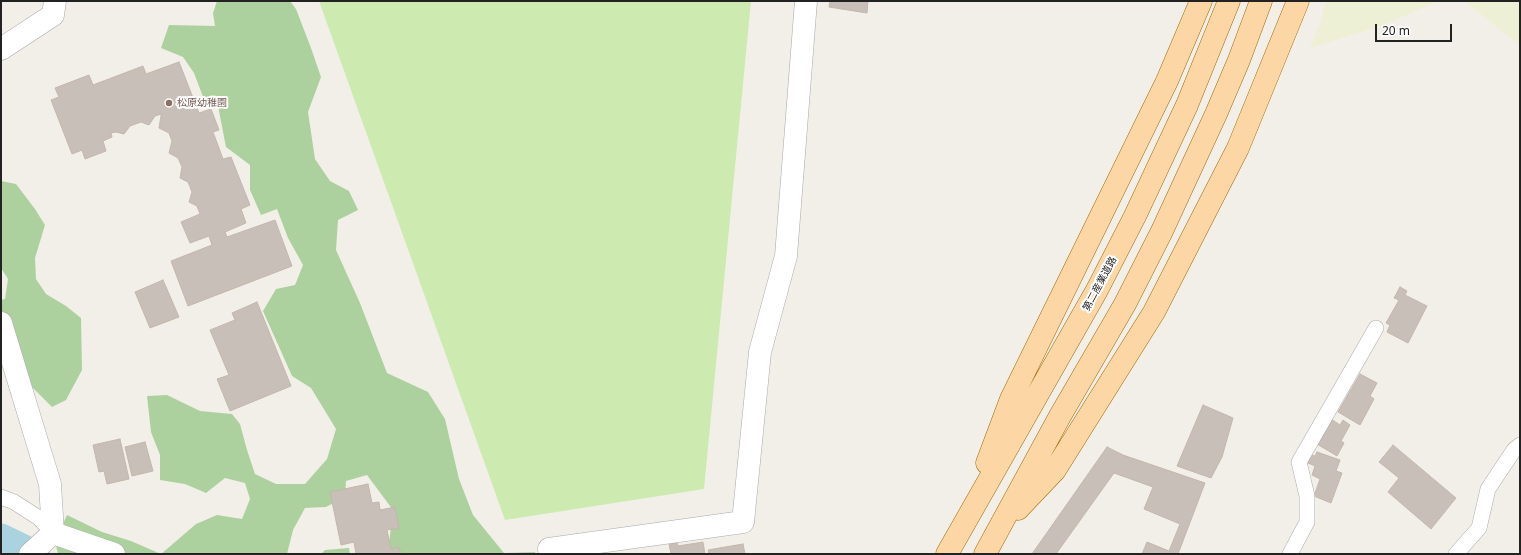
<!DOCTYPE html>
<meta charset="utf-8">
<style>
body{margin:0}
#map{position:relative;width:1521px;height:555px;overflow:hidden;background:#f2efe9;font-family:"Noto Sans",sans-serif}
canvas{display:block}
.frame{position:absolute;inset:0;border:2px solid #222;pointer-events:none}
.scale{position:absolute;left:1375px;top:24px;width:77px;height:18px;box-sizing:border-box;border:2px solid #222;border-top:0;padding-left:5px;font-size:12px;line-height:14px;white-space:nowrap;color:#222;-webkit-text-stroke:3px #fff;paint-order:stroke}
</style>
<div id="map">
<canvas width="1521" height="555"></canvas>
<div class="frame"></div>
<div class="scale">20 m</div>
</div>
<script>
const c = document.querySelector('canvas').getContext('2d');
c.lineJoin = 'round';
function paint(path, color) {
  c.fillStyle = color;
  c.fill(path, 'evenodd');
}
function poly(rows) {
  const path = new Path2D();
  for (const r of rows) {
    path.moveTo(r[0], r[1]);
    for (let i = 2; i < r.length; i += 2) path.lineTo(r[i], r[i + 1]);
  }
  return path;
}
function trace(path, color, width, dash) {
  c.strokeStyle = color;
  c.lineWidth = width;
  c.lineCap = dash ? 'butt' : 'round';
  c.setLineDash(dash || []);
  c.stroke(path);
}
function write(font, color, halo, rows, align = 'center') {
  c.font = font + ' "Noto Sans","Noto Sans JP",sans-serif';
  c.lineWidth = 4;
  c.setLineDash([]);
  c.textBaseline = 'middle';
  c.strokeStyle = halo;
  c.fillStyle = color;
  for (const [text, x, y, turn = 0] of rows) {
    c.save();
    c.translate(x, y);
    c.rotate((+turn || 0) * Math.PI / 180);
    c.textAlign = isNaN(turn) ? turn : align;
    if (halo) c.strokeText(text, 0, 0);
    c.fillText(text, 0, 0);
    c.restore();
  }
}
paint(poly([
 [1326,1,1439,1,1378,27,1310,48,1321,21],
 [1464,1,1520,1,1520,45]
]), '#eef0d5');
paint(poly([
 [319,1,751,1,704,489,505,520]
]), '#cdebb0');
paint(poly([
 [217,1,290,1,296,9,311,48,321,77,308,112,315,159,330,181,349,191,358,210,338,220,336,250,360,303,387,373,428,392,445,419,459,479,473,515,504,553,535,552,535,554,389,554,388,552,393,510,367,475,346,481,345,497,326,507,305,508,293,530,287,554,58,554,55,541,67,515,102,532,131,541,161,554,196,524,217,515,242,519,250,499,245,483,225,478,206,493,185,484,160,480,160,455,151,432,147,396,167,395,200,411,232,414,240,424,247,450,255,474,276,484,305,484,327,459,336,429,311,388,292,376,263,311,276,289,295,285,303,265,288,238,277,209,261,215,250,190,250,165,226,147,218,106,205,102,194,73,183,57,161,48,169,25,215,26,213,13],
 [1,181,16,184,35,209,45,225,35,258,36,279,46,294,66,306,81,318,82,370,66,400,52,407,4,359,1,351,1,300,5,299,8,279,1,268],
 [349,548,350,554,321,554,325,550]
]), '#add19e');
trace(poly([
 [1,537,36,554]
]), '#aad3df', 27);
const building = poly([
 [830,1,868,1,867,13,829,7,830,1],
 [179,62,199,113,211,109,219,130,213,132,223,159,231,157,250,205,241,209,246,223,225,232,227,237,275,220,292,266,188,306,171,261,212,245,209,236,190,243,181,222,200,214,197,206,189,202,192,192,188,182,180,178,182,167,178,158,169,153,172,141,169,133,159,128,161,116,161,114,155,116,149,125,141,122,130,126,124,134,116,132,111,133,112,137,103,141,106,151,85,159,82,150,72,154,51,100,59,97,55,88,89,75,93,85,143,66,146,74,179,62],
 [163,280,179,317,150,328,135,292,163,280],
 [1400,287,1407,291,1405,295,1427,306,1408,343,1387,332,1390,325,1386,323,1399,300,1394,298,1400,287],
 [257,302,291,386,230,411,217,379,229,375,210,330,235,320,232,313,257,302],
 [1360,374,1377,383,1370,396,1374,399,1360,425,1338,412,1360,374],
 [1203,405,1233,418,1222,457,1211,478,1177,466,1203,405],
 [1331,419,1340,425,1343,420,1350,425,1341,441,1344,443,1337,456,1317,444,1331,419],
 [120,439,129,479,107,484,104,471,99,472,93,445,120,439],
 [145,442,153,471,132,476,125,447,145,442],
 [1393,445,1456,498,1431,529,1388,492,1399,478,1379,462,1393,445],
 [1107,447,1123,455,1205,483,1178,554,1142,554,1147,542,1169,551,1180,524,1144,509,1153,487,1114,473,1056,554,1032,554,1107,447],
 [1317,452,1340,460,1336,471,1342,473,1331,503,1314,496,1320,479,1312,475,1315,466,1308,463,1310,455,1315,456,1317,452],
 [368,484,372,503,379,502,380,510,395,507,399,528,387,530,391,549,399,547,401,554,356,554,354,542,341,545,330,492,368,484],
 [677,542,678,546,703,542,705,554,671,554,669,544,677,542],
 [743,544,745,554,709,554,708,550,743,544]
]);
paint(building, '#c7bfb8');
trace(building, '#c4b6ab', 1);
const service = poly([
 [1,497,14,502,39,518,53,533],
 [1290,554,1307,522,1307,496,1299,462,1376,328],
 [1456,554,1479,528,1488,489,1514,450,1520,445]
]);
const minor = poly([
 [1,49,53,15,55,1],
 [1,323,50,484,53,533,30,554],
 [53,533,114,554],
 [551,554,549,549,743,522,760,352,786,256,806,1]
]);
const primary = poly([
 [987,463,1011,399,1167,81,1201,1],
 [1018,509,1055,470,1154,312,1238,148,1298,1],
 [947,554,1097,290,1135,216,1187,105,1229,1],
 [985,554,1060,416,1125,304,1162,231,1216,114,1239,60,1261,1]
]);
trace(service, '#a9a9a9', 16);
trace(minor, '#a9a9a9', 23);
trace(primary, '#a06b00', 23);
trace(service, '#fff', 15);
trace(minor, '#fff', 22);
trace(primary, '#fcd6a4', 22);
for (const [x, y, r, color] of [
 [169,103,4,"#8d6e63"]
]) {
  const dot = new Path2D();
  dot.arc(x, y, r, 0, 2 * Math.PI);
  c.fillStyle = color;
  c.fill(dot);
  trace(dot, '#fff', 1.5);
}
write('10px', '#785e54', '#fff', [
 ["松原幼稚園",177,103]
], 'left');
write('10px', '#222', '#fff', [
 ["第二産業道路",1100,284,-62]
]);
</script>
